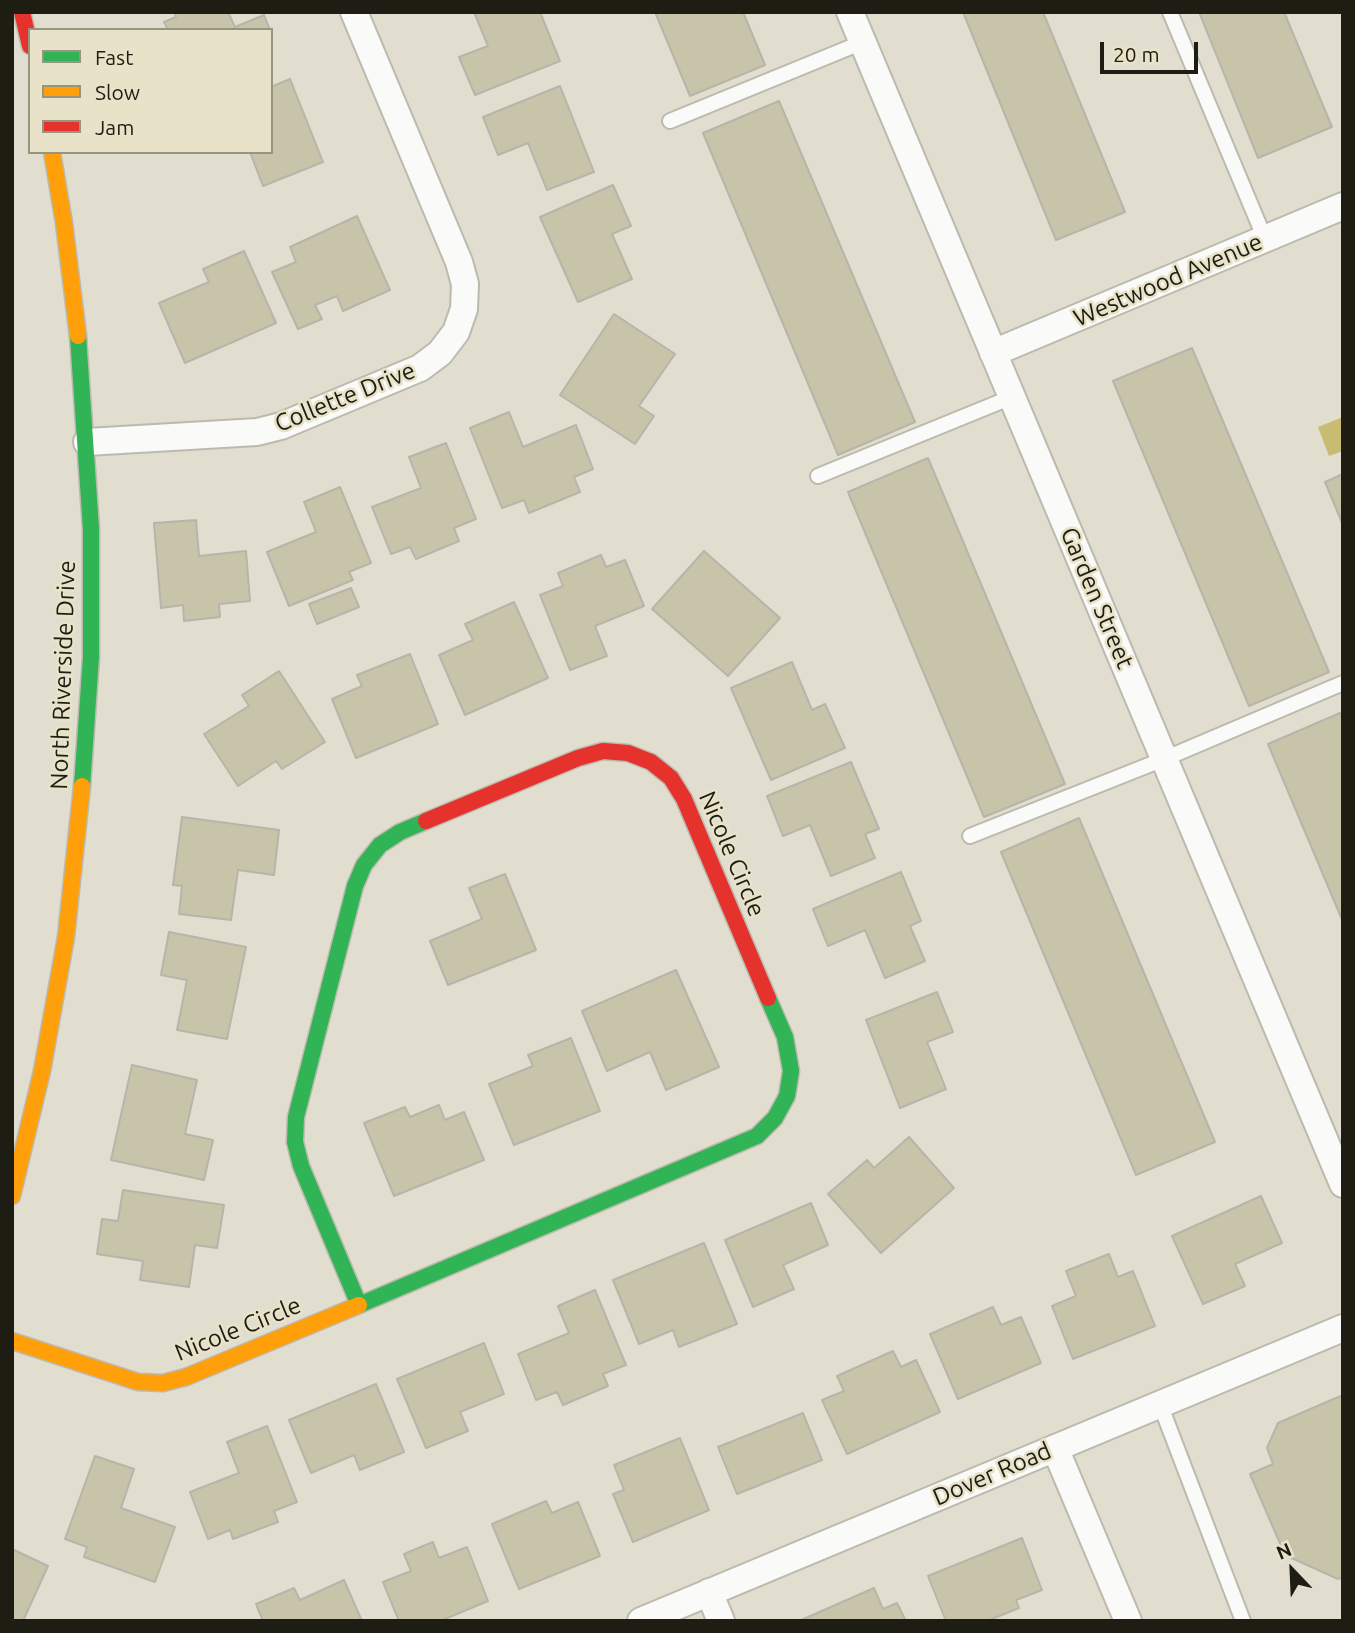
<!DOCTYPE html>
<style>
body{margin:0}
#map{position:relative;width:1355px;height:1633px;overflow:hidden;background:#e1decf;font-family:Ubuntu,sans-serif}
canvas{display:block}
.frame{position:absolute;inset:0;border:14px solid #1e1d13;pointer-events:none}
.legend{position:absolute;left:28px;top:28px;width:245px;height:126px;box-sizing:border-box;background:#e8e3c8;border:2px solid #979480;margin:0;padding:9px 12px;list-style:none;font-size:21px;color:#1e1d13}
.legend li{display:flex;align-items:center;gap:14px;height:35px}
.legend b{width:35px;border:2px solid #979480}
.north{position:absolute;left:1257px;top:1535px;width:70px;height:70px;-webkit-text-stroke:5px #e8e3c8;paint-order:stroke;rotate:337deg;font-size:19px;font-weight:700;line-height:28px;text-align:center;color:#1e1d13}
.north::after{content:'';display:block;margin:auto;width:24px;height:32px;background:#1e1d13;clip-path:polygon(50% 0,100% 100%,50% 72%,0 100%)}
.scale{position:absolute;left:1100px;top:42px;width:98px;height:32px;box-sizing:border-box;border:4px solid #1e1d13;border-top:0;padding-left:9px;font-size:21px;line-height:24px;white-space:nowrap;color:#1e1d13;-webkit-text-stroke:5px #e8e3c8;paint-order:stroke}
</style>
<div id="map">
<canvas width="1355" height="1633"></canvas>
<div class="frame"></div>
<ul class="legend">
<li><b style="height:9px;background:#30b455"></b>Fast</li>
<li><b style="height:9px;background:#ff9f0a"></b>Slow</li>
<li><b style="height:9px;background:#e5322d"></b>Jam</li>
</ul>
<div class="north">N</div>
<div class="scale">20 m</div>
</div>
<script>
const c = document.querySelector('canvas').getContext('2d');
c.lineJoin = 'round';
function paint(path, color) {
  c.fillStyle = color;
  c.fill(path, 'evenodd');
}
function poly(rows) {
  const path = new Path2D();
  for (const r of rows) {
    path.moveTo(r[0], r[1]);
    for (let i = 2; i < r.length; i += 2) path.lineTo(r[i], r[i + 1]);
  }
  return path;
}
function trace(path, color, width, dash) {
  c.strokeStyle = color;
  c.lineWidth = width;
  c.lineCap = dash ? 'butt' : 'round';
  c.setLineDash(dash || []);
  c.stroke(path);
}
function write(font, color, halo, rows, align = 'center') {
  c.font = font + ' Ubuntu,sans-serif';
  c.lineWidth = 5;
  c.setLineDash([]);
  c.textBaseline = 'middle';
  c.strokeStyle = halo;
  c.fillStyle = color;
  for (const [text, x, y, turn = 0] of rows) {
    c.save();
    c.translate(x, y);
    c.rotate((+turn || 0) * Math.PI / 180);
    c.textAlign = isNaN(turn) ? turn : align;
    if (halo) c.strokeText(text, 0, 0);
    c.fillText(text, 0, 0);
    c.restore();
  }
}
paint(poly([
 [1343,417,1343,451,1329,456,1318,427]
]), '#c8bb72');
const building = poly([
 [174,12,228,12,235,27,264,15,270,30,168,30,164,22,176,17,174,12],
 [474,12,540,12,560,61,475,95,459,57,488,46,474,12],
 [655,12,743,12,765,65,690,96,655,12],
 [963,12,1043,12,1125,212,1056,240,963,12],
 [1199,12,1284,12,1332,127,1258,158,1199,12],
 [290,79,323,162,263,186,250,152,271,152,271,87,290,79],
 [560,86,594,172,547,190,528,143,498,155,483,117,560,86],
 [779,101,915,422,838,455,703,133,779,101],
 [613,185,631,226,612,234,632,279,578,302,540,217,613,185],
 [357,216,390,290,343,311,337,296,315,305,322,319,298,329,272,272,296,262,290,247,357,216],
 [244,251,276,323,185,363,159,303,209,282,203,269,244,251],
 [614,314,675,354,639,406,654,416,635,444,560,395,614,314],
 [1192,348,1329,672,1249,706,1113,381,1192,348],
 [509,412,523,447,576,425,593,469,574,477,580,492,529,513,524,500,502,508,470,428,509,412],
 [446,443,476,519,454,528,459,541,416,559,410,547,391,554,372,507,421,488,409,457,446,443],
 [928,458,1065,784,984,817,848,492,928,458],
 [1343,474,1343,525,1325,482,1343,474],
 [340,487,371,563,349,572,353,580,289,606,267,552,316,532,304,502,340,487],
 [196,520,199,556,246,551,250,601,219,604,220,617,184,621,183,605,161,608,154,523,196,520],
 [704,551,780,618,728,676,652,609,704,551],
 [601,555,606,567,625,560,644,606,595,626,607,656,570,670,540,595,563,586,558,573,601,555],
 [351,588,359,607,317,624,309,604,351,588],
 [514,602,548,678,465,715,439,655,473,640,465,624,514,602],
 [410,654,438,724,356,758,332,699,362,686,357,675,410,654],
 [792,662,812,710,825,704,845,748,771,780,731,688,792,662],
 [279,671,325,742,282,769,276,761,238,786,204,734,249,706,242,695,279,671],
 [1340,713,1343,721,1343,922,1268,744,1340,713],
 [851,762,879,829,865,834,875,858,831,876,810,825,783,836,767,796,851,762],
 [182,817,279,830,274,875,238,870,231,920,179,914,182,886,173,885,182,817],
 [1079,818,1215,1142,1136,1175,1001,852,1079,818],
 [901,872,921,921,910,926,925,961,885,978,865,930,828,946,813,909,901,872],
 [505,874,536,950,448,985,430,941,482,919,469,888,505,874],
 [169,932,246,947,227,1039,177,1030,187,980,161,975,169,932],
 [676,970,719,1067,666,1090,650,1052,607,1071,582,1011,676,970],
 [937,992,953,1032,927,1042,946,1089,900,1108,866,1020,937,992],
 [571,1038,600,1111,514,1145,489,1084,533,1066,528,1055,571,1038],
 [132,1065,197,1080,185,1134,213,1140,204,1180,111,1160,132,1065],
 [439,1105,445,1120,464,1112,484,1160,394,1196,364,1123,405,1107,410,1117,439,1105],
 [909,1137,954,1188,881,1253,828,1194,867,1160,874,1168,909,1137],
 [123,1190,224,1205,217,1248,195,1245,189,1287,140,1280,143,1261,97,1254,102,1219,118,1221,123,1190],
 [1261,1196,1282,1243,1235,1264,1245,1286,1203,1304,1172,1236,1261,1196],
 [811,1203,828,1245,783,1265,794,1289,753,1307,725,1240,811,1203],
 [704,1243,737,1324,679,1347,673,1330,639,1344,613,1280,704,1243],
 [1109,1254,1118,1277,1133,1271,1155,1326,1073,1359,1052,1306,1076,1296,1066,1271,1109,1254],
 [595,1290,626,1365,603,1374,608,1386,563,1405,557,1392,536,1400,518,1354,569,1333,558,1306,595,1290],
 [993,1307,1001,1325,1021,1317,1041,1363,958,1399,930,1334,993,1307],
 [484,1343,504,1394,460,1412,468,1431,426,1448,397,1379,484,1343],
 [893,1351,901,1367,916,1360,940,1412,847,1454,822,1400,844,1391,837,1376,893,1351],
 [376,1384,404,1452,360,1470,354,1455,311,1473,289,1420,376,1384],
 [1343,1395,1343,1577,1338,1579,1285,1555,1250,1474,1273,1464,1267,1448,1278,1423,1343,1395],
 [803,1413,822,1460,737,1494,718,1447,803,1413],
 [267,1426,297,1502,274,1511,278,1522,233,1539,230,1530,208,1539,190,1492,239,1473,227,1442,267,1426],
 [680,1438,709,1510,633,1542,613,1494,624,1490,614,1465,680,1438],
 [95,1456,134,1469,121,1508,175,1527,155,1582,84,1557,87,1547,65,1539,95,1456],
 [546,1501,552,1513,578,1502,600,1556,519,1589,492,1524,546,1501],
 [1022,1538,1042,1590,1016,1600,1019,1608,987,1621,946,1621,928,1576,1022,1538],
 [433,1542,439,1558,467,1547,488,1601,440,1621,399,1621,383,1582,411,1571,404,1554,433,1542],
 [12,1549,48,1566,23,1621,12,1621,12,1549],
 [344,1580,362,1621,263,1621,256,1604,294,1588,300,1600,344,1580],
 [874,1588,883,1609,897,1603,906,1621,799,1621,874,1588]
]);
paint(building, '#c8c4aa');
trace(building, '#b7b5a9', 2);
const lane = poly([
 [1170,12,1265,239],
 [670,121,863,42],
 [818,476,1012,397],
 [970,836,1164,759,1343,683],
 [1160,1404,1243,1621]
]);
const street = poly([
 [850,12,1343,1184],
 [993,353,1343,206],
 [87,442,257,432,281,426,420,368,440,353,456,332,464,309,465,284,459,262,354,12],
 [1055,1448,1128,1621],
 [709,1592,721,1621],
 [641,1621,1343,1328]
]);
const fast = poly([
 [78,336,91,529,91,657,82,786],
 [359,1305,757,1136,775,1118,787,1096,791,1071,785,1037,768,998],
 [359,1305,301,1166,295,1142,296,1117,355,886,364,865,380,845,400,832,426,821]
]);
const slow = poly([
 [52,152,64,223,78,336],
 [12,1196,42,1071,66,937,82,786],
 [12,1341,138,1382,163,1383,186,1377,359,1305]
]);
const jam = poly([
 [22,12,30,46],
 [426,821,578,758,603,751,628,753,651,762,671,778,684,799,768,998]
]);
trace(lane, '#bcbaae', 18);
trace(street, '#bcbaae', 30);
trace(fast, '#bcbaae', 19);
trace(slow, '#bcbaae', 19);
trace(jam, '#bcbaae', 19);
trace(lane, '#fafaf8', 14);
trace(street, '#fafaf8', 26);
trace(fast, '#30b455', 16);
trace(slow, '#ff9f0a', 16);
trace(jam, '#e5322d', 16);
write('24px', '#1e1d13', '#e8e3c8', [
 ["Westwood Avenue",1168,280,-23],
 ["Collette Drive",345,397,-22],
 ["Garden Street",1097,598,67],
 ["North Riverside Drive",63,675,-88],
 ["Nicole Circle",732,854,67],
 ["Nicole Circle",238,1329,-22],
 ["Dover Road",992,1474,-23]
]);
</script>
